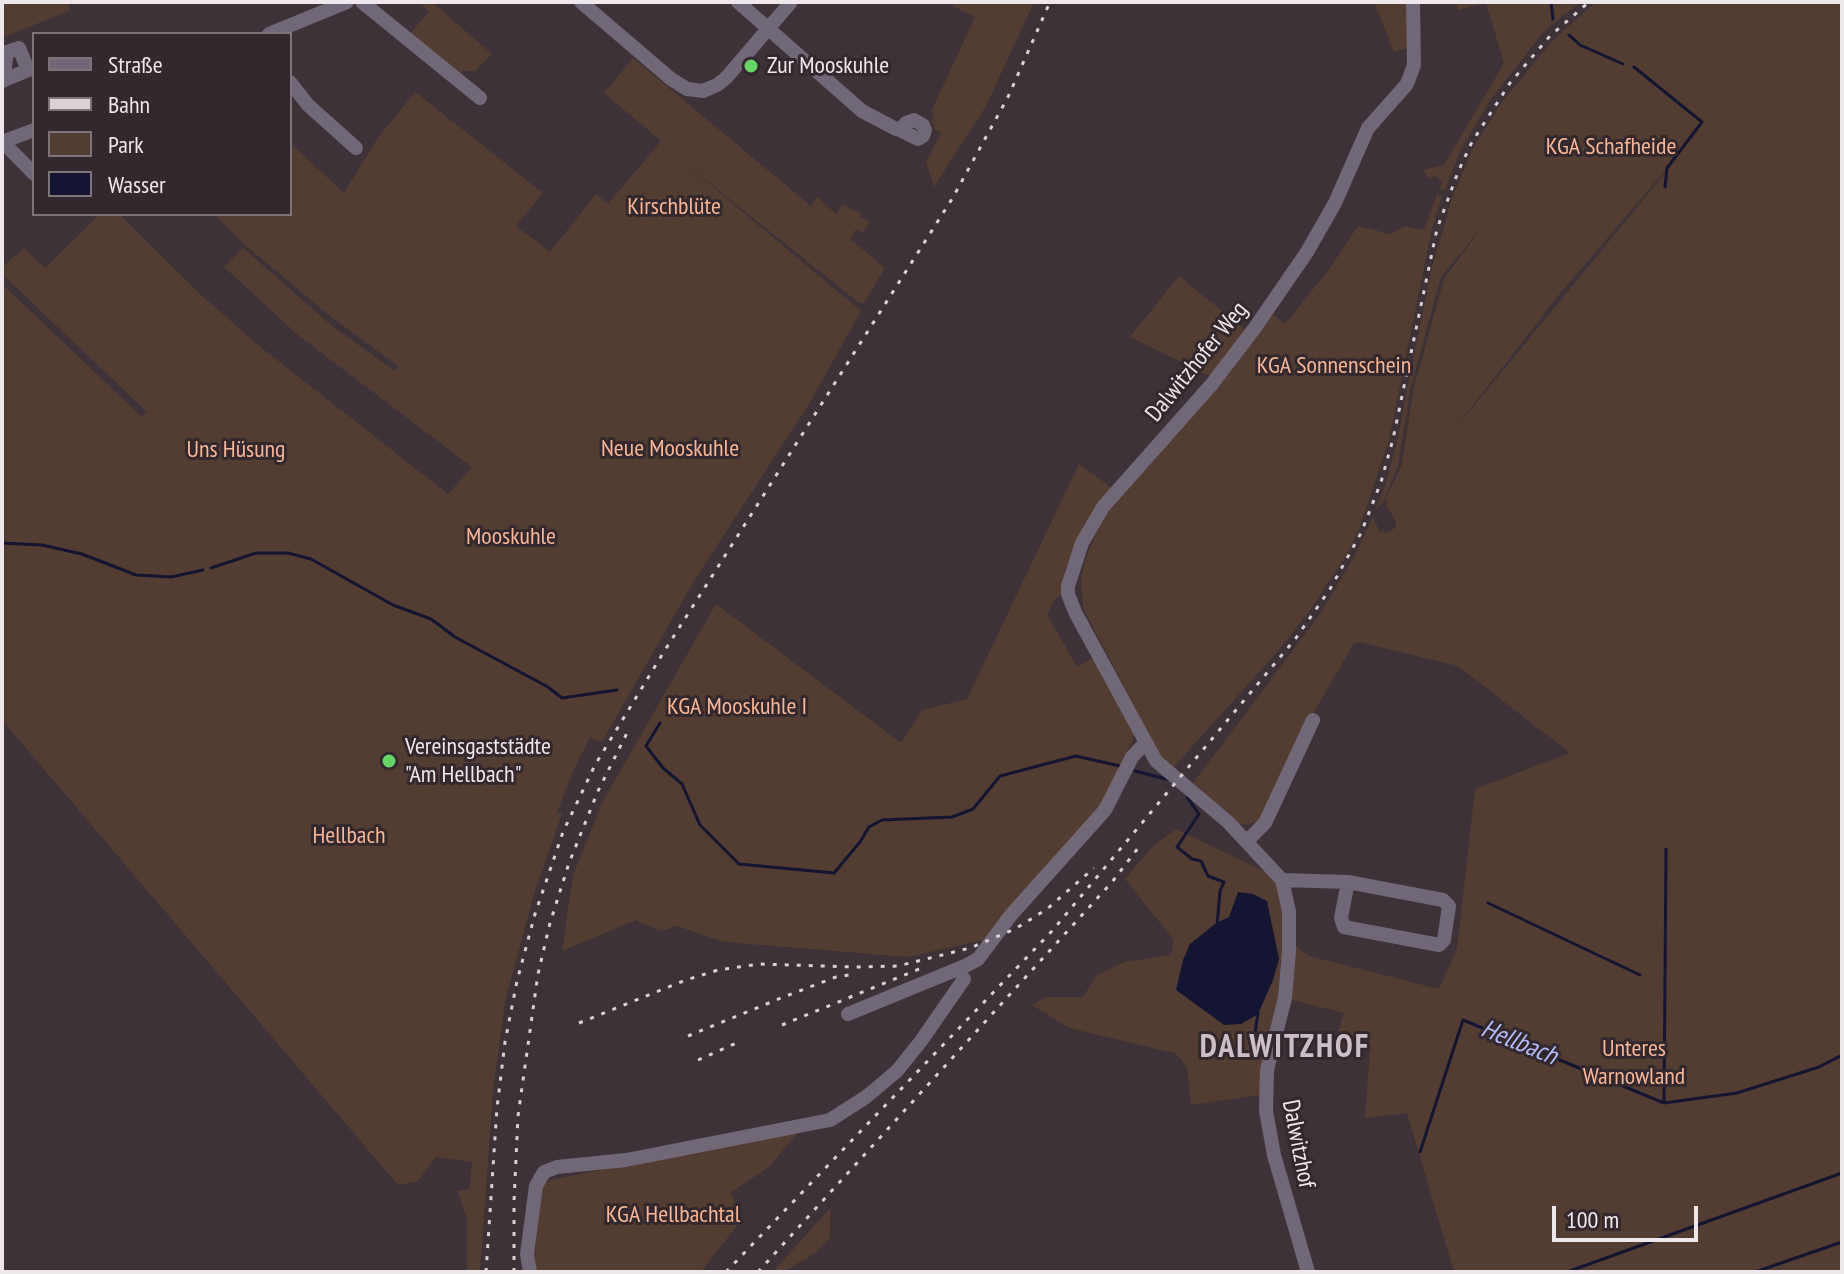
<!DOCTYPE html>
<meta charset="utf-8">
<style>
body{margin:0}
#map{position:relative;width:1844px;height:1274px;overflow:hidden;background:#3c3238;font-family:"PT Sans Narrow",sans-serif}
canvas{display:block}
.frame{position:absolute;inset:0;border:4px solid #eee7eb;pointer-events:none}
.legend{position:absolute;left:32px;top:32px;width:260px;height:184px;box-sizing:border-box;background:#32282e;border:2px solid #7d747a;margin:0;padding:10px 14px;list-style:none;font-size:24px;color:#eee7eb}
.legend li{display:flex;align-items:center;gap:16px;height:40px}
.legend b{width:40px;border:2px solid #7d747a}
.scale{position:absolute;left:1552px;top:1206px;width:146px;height:36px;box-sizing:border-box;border:4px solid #eee7eb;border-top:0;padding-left:10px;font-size:24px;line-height:28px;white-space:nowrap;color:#eee7eb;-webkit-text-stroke:6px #32282e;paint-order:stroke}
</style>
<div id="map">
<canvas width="1844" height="1274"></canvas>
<div class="frame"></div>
<ul class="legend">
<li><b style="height:10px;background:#716877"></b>Straße</li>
<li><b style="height:10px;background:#d9d1d6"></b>Bahn</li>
<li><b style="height:22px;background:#533d32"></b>Park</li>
<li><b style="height:22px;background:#131533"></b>Wasser</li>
</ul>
<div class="scale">100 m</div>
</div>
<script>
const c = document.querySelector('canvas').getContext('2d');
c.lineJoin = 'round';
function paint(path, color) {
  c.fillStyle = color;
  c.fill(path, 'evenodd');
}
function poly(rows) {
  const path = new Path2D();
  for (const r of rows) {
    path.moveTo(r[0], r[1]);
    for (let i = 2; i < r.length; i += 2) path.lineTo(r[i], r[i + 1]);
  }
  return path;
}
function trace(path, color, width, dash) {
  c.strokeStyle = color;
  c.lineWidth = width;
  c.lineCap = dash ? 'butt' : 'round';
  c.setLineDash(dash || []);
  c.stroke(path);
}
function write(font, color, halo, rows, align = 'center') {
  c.font = font + ' "PT Sans Narrow",sans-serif';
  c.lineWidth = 6;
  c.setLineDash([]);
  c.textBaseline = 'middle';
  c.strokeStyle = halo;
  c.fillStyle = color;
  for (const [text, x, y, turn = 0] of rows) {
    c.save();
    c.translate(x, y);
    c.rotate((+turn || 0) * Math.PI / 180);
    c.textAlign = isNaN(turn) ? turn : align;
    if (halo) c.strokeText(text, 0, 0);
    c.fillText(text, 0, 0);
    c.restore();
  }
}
paint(poly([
 [2,2,67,2,71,10,2,38],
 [419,2,432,2,492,54,475,71,463,71,459,75,410,34,429,11],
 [955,2,1034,2,986,106,934,187,926,162,941,133,933,128,935,124,931,122,934,114,931,112,975,17,953,6],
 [1374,2,1408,2,1410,47,1394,52],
 [1456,2,1580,2,1545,30,1489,102,1461,150,1444,191,1440,188,1443,181,1434,175,1430,180,1423,170,1444,165,1504,63,1486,3,1458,10],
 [1596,2,1842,2,1842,1272,1454,1272,1407,1113,1365,1118,1370,1048,1333,1047,1344,1013,1285,998,1266,1094,1191,1105,1187,1069,1181,1059,1174,1053,1069,1028,1032,1005,1046,997,1083,997,1096,976,1124,962,1170,955,1173,948,1173,939,1125,879,1150,849,1176,829,1282,880,1289,941,1309,956,1439,989,1457,949,1475,789,1570,753,1458,666,1359,642,1354,643,1310,719,1260,820,1248,825,1239,824,1193,783,1320,614,1354,557,1373,517,1379,531,1387,533,1395,528,1396,522,1387,506,1386,498,1401,467,1414,387,1444,279,1482,227,1441,277,1411,386,1398,465,1385,498,1374,513,1385,486,1397,441,1431,271,1452,198,1472,150,1499,106,1552,41],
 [1669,166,1670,167,1450,435,1558,296],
 [633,58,811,206,817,197,836,214,842,204,861,214,860,217,869,222,863,233,856,229,850,239,885,268,864,303,859,303,676,156,861,311,809,404,694,581,602,742,590,737,575,767,557,812,562,814,534,894,505,1002,493,1091,480,1272,467,1272,467,1218,457,1191,470,1189,472,1162,436,1157,418,1181,398,1185,2,720,2,284,142,417,147,412,2,274,2,267,24,248,45,268,100,214,119,214,199,293,258,345,448,494,472,467,299,336,224,267,243,248,331,325,395,371,398,366,330,316,245,245,214,214,290,214,290,143,344,193,377,139,415,92,543,193,516,226,550,252,596,194,608,204,661,141,604,93],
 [1437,194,1442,197,1432,228,1389,440,1358,532,1347,554,1311,609,1278,651,1171,770,1163,761,1083,608,1081,577,1088,552,1105,516,1235,366,1272,314,1285,324,1330,268,1358,226,1390,234,1405,226,1424,230],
 [1179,276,1247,331,1212,377,1130,337],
 [1079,464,1112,488,1075,546,1065,570,1062,594,1055,599,1047,614,1077,667,1094,657,1135,730,1133,739,1099,814,988,939,908,957,724,942,677,926,661,931,636,920,562,951,573,875,603,801,716,604,901,743,922,710,967,699],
 [800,1130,769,1167,730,1193,743,1218,701,1272,536,1272,535,1254,541,1193,545,1184,551,1180],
 [830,1208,830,1238,816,1252,784,1272,773,1272]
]), '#533d32');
paint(poly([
 [1238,892,1253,894,1267,901,1279,959,1273,980,1258,1014,1241,1024,1224,1025,1176,990,1183,960,1190,944,1216,923,1229,917]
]), '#131533');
trace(poly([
 [1551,2,1553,19],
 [1569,35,1580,45,1623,64],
 [1634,67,1702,122,1667,168,1665,187],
 [2,543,42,545,82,554,136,575,171,577,203,570],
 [211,568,256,553,288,553,311,559,393,605,431,619,455,637,548,687,562,698,617,690],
 [660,723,646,746,663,768,682,784,700,825,739,864,834,873,860,842,869,827,882,820,952,817,973,809,1000,776,1076,756,1120,766],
 [1135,771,1170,780],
 [1187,797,1199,814,1177,847,1192,859,1201,861,1208,876,1224,882,1220,891,1217,926],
 [1488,903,1640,975],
 [1255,1033,1258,1013],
 [1664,1103,1666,849],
 [1420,1152,1463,1020,1664,1103,1737,1093,1819,1067,1842,1055],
 [1567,1272,1842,1173],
 [1755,1272,1842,1242]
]), '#131533', 3);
trace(poly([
 [362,2,480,98],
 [581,2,671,79,687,89,703,91,717,85,726,78,791,2],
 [738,2,862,111,896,129,900,130,918,139,923,136,925,130,923,125,914,120,906,123,900,130],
 [269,34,347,2],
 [2,81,28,70,19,48,7,52,3,81],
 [290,82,308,105,356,148],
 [2,142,34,130],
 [3,142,34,174],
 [1247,841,1265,823,1313,720],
 [1282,880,1348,882,1443,900,1449,906,1444,940,1439,945,1344,927,1341,918,1348,882],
 [848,1014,965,966,978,959,1011,915,1105,810,1132,757,1145,743],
 [530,1272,527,1254,536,1186,544,1172,557,1167,626,1160,830,1120,866,1097,897,1071,921,1041,964,979],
 [1308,1272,1274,1155,1266,1111,1267,1070,1285,998,1289,952,1289,911,1282,880,1228,822,1156,761,1075,612,1068,594,1068,586,1082,543,1103,507,1212,384,1254,329,1307,252,1335,203,1368,128,1407,84,1414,65,1413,2]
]), '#716877', 14);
trace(poly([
 [579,1023,686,980,718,970,760,964,856,967,898,966,970,948,1015,929,1047,909,1094,868],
 [782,1025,919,969],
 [688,1036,786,996,836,977,855,974],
 [698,1060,741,1041],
 [486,1272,497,1108,505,1042,517,981,535,914,563,832,595,765,665,650,952,199,1008,97,1050,2],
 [514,1272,514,1201,518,1116,538,974,550,923,569,863,598,791,630,727],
 [726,1272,1052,931,1296,638,1330,589,1361,533,1381,482,1393,439,1437,229,1458,172,1472,142,1510,83,1550,36,1589,2],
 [758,1272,1112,882,1142,843]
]), '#d9d1d6', 3, [4, 8]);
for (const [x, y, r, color] of [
 [751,66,8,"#67d466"],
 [389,761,8,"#67d466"]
]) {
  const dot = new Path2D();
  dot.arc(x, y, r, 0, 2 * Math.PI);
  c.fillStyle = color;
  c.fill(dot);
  trace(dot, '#32282e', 3);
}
write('24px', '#eee7eb', '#32282e', [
 ["Zur Mooskuhle",767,66],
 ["Vereinsgaststädte",405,747],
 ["\"Am Hellbach\"",405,775]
], 'left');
write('24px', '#f8b696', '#32282e', [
 ["KGA Schafheide",1611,147],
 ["Kirschblüte",674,207],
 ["KGA Sonnenschein",1334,366],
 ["Neue Mooskuhle",670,449],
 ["Uns Hüsung",236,450],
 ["Mooskuhle",511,537],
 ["KGA Mooskuhle I",737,707],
 ["Hellbach",349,836],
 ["Unteres",1634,1049],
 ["Warnowland",1634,1077],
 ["KGA Hellbachtal",673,1215]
]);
write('24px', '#eee7eb', '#32282e', [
 ["Dalwitzhofer Weg",1197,362,-51],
 ["Dalwitzhof",1298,1144,79]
]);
write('italic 26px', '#b2baf8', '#32282e', [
 ["Hellbach",1519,1043,22]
]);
c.letterSpacing = '2px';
write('bold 32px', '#ccbec6', '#32282e', [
 ["DALWITZHOF",1285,1048]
]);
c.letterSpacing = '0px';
</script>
